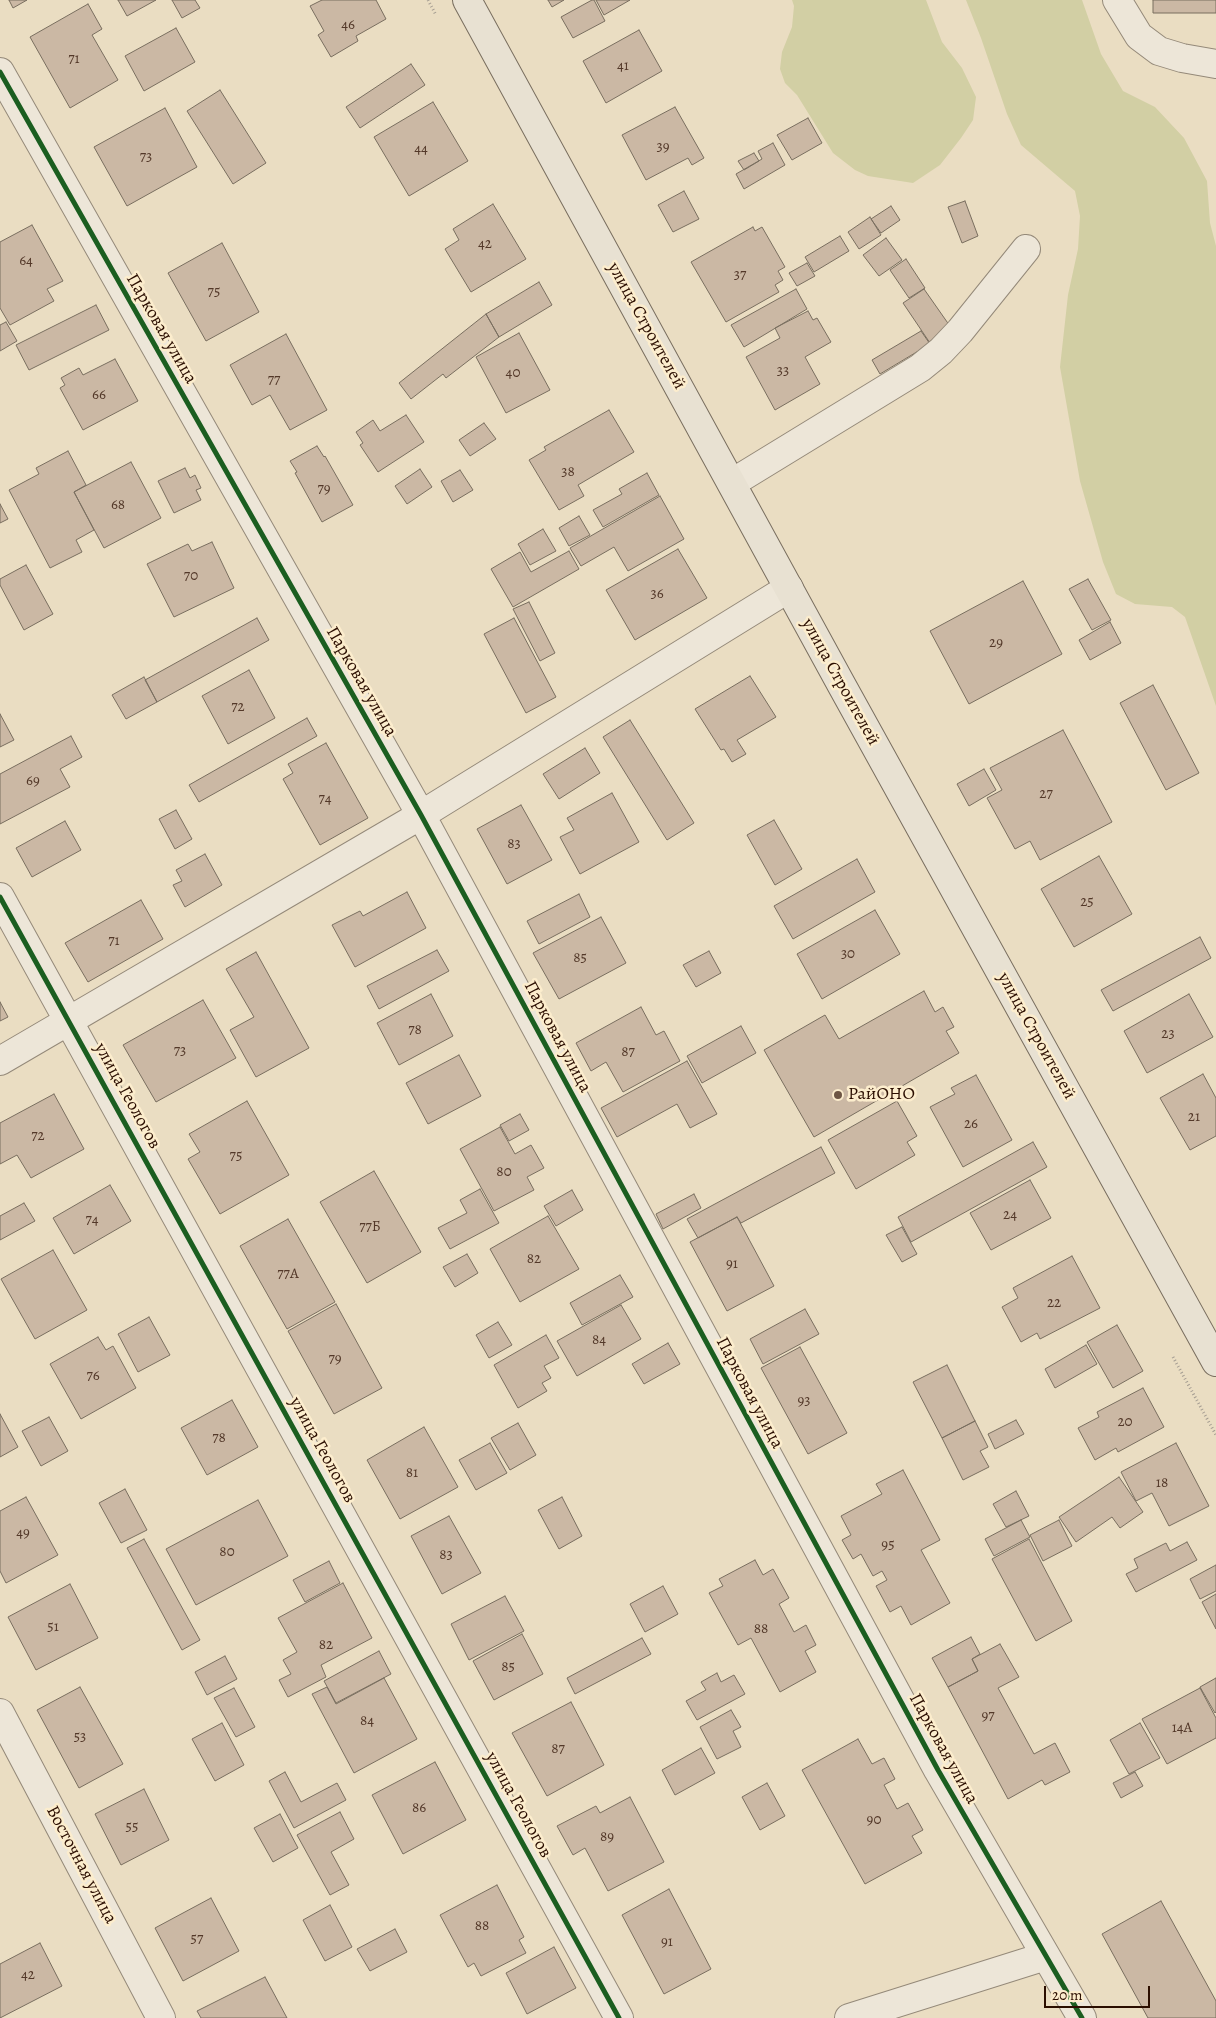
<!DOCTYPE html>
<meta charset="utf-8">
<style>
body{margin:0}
#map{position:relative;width:1216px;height:2018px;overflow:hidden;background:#eaddc2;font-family:Alegreya,serif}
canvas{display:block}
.scale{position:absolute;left:1044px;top:1986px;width:106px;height:22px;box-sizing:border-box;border:2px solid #2b0e00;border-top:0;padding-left:6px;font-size:15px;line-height:18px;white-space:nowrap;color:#2b0e00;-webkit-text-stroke:4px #fcedcd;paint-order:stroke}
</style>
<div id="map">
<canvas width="1216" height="2018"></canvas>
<div class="scale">20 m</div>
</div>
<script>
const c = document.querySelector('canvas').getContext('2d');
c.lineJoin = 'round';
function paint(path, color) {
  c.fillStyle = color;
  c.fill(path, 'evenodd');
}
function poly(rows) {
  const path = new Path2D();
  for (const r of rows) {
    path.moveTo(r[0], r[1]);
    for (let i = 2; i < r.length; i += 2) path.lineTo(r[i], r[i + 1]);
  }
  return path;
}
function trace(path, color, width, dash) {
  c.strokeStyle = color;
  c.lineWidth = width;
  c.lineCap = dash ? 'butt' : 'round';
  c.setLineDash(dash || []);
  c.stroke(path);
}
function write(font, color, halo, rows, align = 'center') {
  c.font = font + ' Alegreya,serif';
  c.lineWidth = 5;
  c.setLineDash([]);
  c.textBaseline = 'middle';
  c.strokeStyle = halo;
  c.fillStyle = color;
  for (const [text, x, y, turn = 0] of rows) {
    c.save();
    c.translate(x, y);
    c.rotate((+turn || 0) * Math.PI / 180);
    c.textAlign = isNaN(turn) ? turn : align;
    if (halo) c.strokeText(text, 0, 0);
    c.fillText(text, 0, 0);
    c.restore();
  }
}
paint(poly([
 [792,0,926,0,942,42,962,68,976,97,973,120,961,138,940,165,913,183,868,176,855,170,833,153,797,95,785,83,780,69,782,52,792,27,794,6],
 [966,0,1082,0,1101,54,1123,91,1155,107,1184,138,1207,181,1210,223,1216,246,1216,706,1185,617,1172,607,1135,604,1116,594,1103,562,1080,481,1060,367,1068,295,1078,249,1080,216,1075,191,1021,145,1007,114,981,38]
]), '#d2cfa4');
const building = poly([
 [9,0,27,0,13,8,9,0],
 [118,0,156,0,127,16,118,0],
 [172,0,195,0,200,8,182,18,172,0],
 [322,0,376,0,386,19,356,36,358,41,331,57,318,35,324,31,310,6,322,0],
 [548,0,564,0,552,7,548,0],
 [592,0,594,0,605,21,573,38,561,17,592,0],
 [596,0,630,0,604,15,596,0],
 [1153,0,1216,0,1216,13,1153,13,1153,0],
 [88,4,102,29,92,35,118,80,70,108,30,37,88,4],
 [176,28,195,62,144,91,125,56,176,28],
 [639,30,662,71,606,103,583,61,639,30],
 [411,64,425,85,360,128,346,107,411,64],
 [220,90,266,163,233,184,187,111,220,90],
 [433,102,468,161,409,196,374,137,433,102],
 [675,107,704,158,692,165,688,158,646,180,622,135,675,107],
 [165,108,197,167,127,206,94,147,165,108],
 [808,118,822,143,792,160,777,135,808,118],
 [773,143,785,165,744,189,736,174,762,159,758,151,773,143],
 [754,153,759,161,744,170,738,161,754,153],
 [684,191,699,219,673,232,658,205,684,191],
 [965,201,978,236,962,243,948,207,965,201],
 [493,204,526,259,471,292,445,249,459,240,453,229,493,204],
 [891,206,900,220,881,233,871,219,891,206],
 [870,217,881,235,859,249,848,232,870,217],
 [32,225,63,281,47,289,54,301,10,325,0,308,0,242,32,225],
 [753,227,755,231,762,227,785,267,778,271,783,280,775,285,779,292,726,322,691,262,753,227],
 [840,236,849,251,814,272,805,257,840,236],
 [886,238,902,260,879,276,863,255,886,238],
 [222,243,259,312,206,341,168,273,222,243],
 [906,259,925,288,909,298,890,270,906,259],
 [807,263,815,276,797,286,789,273,807,263],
 [539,282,552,305,499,337,486,314,539,282],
 [796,289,807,309,744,347,731,325,796,289],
 [924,289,952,329,930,343,903,303,924,289],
 [96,305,109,330,29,370,16,345,96,305],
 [808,311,813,320,817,318,831,342,805,357,820,384,775,410,746,357,780,338,775,328,808,311],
 [486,314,499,337,446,378,443,374,411,399,399,383,486,314],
 [6,322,17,341,0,351,0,325,6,322],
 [921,331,930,344,880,374,872,360,921,331],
 [519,333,550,390,506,413,476,357,519,333],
 [286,334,327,410,290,430,270,395,252,405,230,365,286,334],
 [115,359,138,401,83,430,60,388,65,385,61,378,79,368,83,375,115,359],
 [609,410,634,452,578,485,584,496,559,510,529,460,546,450,544,447,609,410],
 [406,415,424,442,378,472,360,445,363,443,356,432,373,420,380,431,406,415],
 [484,423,496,439,470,456,459,440,484,423],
 [317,446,324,457,325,456,353,505,322,522,295,473,297,472,290,461,317,446],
 [68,451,86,485,74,492,94,530,76,540,82,552,50,568,9,490,39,474,36,468,68,451],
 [131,462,161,518,104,548,74,492,131,462],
 [185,468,190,478,195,475,201,488,196,490,201,500,174,513,158,481,185,468],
 [420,469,432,487,407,504,395,486,420,469],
 [460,470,473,490,453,502,441,481,460,470],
 [647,473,659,495,603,527,593,510,622,494,619,489,647,473],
 [660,496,684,539,628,571,614,547,581,566,570,548,660,496],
 [0,504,8,519,0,523,0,504],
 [579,516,590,535,569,546,559,528,579,516],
 [543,529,556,551,530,565,518,544,543,529],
 [212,542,234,588,174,617,147,564,188,544,192,551,212,542],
 [678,549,707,598,635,640,606,590,678,549],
 [569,551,579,569,513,607,491,569,520,552,531,572,569,551],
 [26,565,53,614,24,630,0,585,0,579,26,565],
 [1088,579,1111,620,1092,630,1069,589,1088,579],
 [1023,581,1062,654,969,704,930,631,1023,581],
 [529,602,555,653,540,661,513,609,529,602],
 [257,618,269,640,157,702,145,680,257,618],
 [514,618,556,697,526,713,484,634,514,618],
 [1110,622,1121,643,1090,660,1079,640,1110,622],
 [249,670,275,718,228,744,202,696,249,670],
 [750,676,776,717,737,740,746,754,732,762,724,749,721,750,695,709,750,676],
 [144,677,157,702,126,719,112,695,144,677],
 [1153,685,1199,773,1166,790,1120,703,1153,685],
 [0,714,14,740,0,747,0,714],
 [307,718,317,736,199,802,189,785,307,718],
 [630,720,694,823,667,840,603,737,630,720],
 [1063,730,1112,822,1040,860,1030,841,1015,849,987,798,1002,790,990,768,1063,730],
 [71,736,82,757,60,769,70,787,0,824,0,774,71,736],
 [326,743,368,818,320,845,283,779,293,773,288,764,326,743],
 [585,748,600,773,559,799,543,774,585,748],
 [984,769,996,790,969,806,957,784,984,769],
 [612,793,639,842,580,874,560,837,574,830,567,818,612,793],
 [521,805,552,860,507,884,477,829,521,805],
 [176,810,192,839,175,849,159,819,176,810],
 [774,820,802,869,775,885,747,835,774,820],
 [65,821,81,850,32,877,16,848,65,821],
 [205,854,222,885,185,907,173,885,182,881,176,870,205,854],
 [1099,856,1132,914,1074,947,1041,889,1099,856],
 [857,859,875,892,793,939,774,906,857,859],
 [407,892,426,928,355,967,332,925,360,911,363,916,407,892],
 [579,894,590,917,539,944,527,921,579,894],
 [141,900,163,939,88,982,65,943,141,900],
 [875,910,900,954,822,999,797,954,875,910],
 [601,917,626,963,559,999,533,953,601,917],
 [1200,937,1211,958,1113,1011,1101,990,1200,937],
 [437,950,449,971,379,1009,367,986,437,950],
 [709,951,721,973,696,987,683,965,709,951],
 [256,952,309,1048,256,1077,230,1030,254,1017,226,969,256,952],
 [924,991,935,1012,943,1007,954,1027,946,1031,959,1053,814,1137,764,1050,825,1015,839,1039,924,991],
 [431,994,453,1036,399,1065,377,1023,431,994],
 [1189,994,1213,1037,1147,1073,1124,1031,1189,994],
 [203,1000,236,1058,156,1102,123,1045,203,1000],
 [0,1002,8,1017,0,1021,0,1002],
 [641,1007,656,1035,664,1031,680,1061,623,1092,606,1062,591,1071,576,1043,641,1007],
 [741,1026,756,1053,702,1083,687,1056,741,1026],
 [459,1055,481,1096,428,1124,406,1083,459,1055],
 [687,1061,717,1114,690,1128,677,1104,617,1137,601,1108,687,1061],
 [1203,1074,1216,1098,1216,1136,1190,1150,1160,1098,1203,1074],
 [976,1075,1012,1140,963,1167,930,1107,955,1094,951,1088,976,1075],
 [54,1094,84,1149,31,1178,17,1155,0,1164,0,1123,54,1094],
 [247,1101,289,1175,220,1214,188,1159,200,1152,189,1134,247,1101],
 [897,1101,917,1136,907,1142,915,1155,856,1189,828,1140,897,1101],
 [520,1114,529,1130,509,1141,500,1125,520,1114],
 [500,1127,515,1154,531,1145,544,1168,527,1177,534,1190,494,1211,460,1149,500,1127],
 [1033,1142,1047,1167,911,1242,898,1217,1033,1142],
 [821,1147,835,1173,741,1223,737,1217,698,1238,687,1219,821,1147],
 [374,1171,421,1252,367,1283,320,1202,374,1171],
 [1030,1180,1051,1218,991,1250,970,1213,1030,1180],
 [110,1185,131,1221,74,1254,53,1218,110,1185],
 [480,1189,499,1223,450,1249,438,1228,467,1213,460,1200,480,1189],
 [572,1190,583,1210,556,1226,544,1206,572,1190],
 [694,1194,701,1208,663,1229,656,1214,694,1194],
 [24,1203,35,1221,0,1240,0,1216,24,1203],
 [548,1216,579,1269,520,1302,490,1249,548,1216],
 [737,1217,774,1286,727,1311,690,1242,737,1217],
 [288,1219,335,1302,287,1329,240,1246,288,1219],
 [902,1227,917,1254,902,1262,886,1235,902,1227],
 [53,1250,87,1310,35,1339,1,1279,53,1250],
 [467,1254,478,1273,455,1287,443,1267,467,1254],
 [1072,1256,1100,1308,1040,1339,1037,1333,1021,1342,1002,1307,1018,1298,1013,1288,1072,1256],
 [620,1275,633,1297,582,1325,570,1303,620,1275],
 [336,1304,382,1388,334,1414,288,1331,336,1304],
 [621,1305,641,1339,577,1376,557,1341,621,1305],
 [805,1309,819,1334,763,1364,750,1339,805,1309],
 [149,1317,170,1355,138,1372,118,1334,149,1317],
 [498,1322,512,1345,489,1358,476,1335,498,1322],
 [1117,1325,1143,1371,1113,1388,1087,1342,1117,1325],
 [546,1335,559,1358,544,1366,551,1378,542,1383,547,1391,518,1408,494,1365,546,1335],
 [98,1337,106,1350,113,1346,136,1388,81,1419,50,1364,98,1337],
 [668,1343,680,1364,644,1384,632,1364,668,1343],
 [1086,1345,1097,1364,1055,1388,1045,1369,1086,1345],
 [800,1347,847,1433,808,1454,761,1368,800,1347],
 [947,1365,975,1421,942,1438,913,1382,947,1365],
 [1143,1388,1164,1427,1118,1452,1116,1448,1095,1460,1078,1428,1099,1417,1097,1412,1143,1388],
 [232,1400,258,1447,207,1475,181,1428,232,1400],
 [0,1414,18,1447,0,1457,0,1414],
 [49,1417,68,1451,41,1466,22,1431,49,1417],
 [1016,1420,1024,1434,995,1449,988,1434,1016,1420],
 [975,1421,988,1447,980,1451,989,1467,963,1480,942,1438,975,1421],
 [518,1423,536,1455,510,1470,491,1438,518,1423],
 [424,1427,458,1487,400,1519,367,1460,424,1427],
 [490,1443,507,1473,476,1490,459,1460,490,1443],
 [1176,1443,1209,1506,1169,1526,1152,1493,1136,1501,1121,1472,1176,1443],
 [903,1470,940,1540,921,1550,950,1603,911,1625,901,1606,890,1612,876,1586,887,1580,882,1571,873,1576,861,1554,853,1559,842,1540,851,1535,841,1516,882,1494,876,1484,903,1470],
 [1119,1477,1143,1512,1120,1528,1112,1517,1076,1542,1059,1517,1119,1477],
 [125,1489,147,1530,121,1543,99,1503,125,1489],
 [1016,1491,1029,1516,1006,1527,993,1504,1016,1491],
 [26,1497,58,1555,6,1583,0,1571,0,1511,26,1497],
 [562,1497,582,1536,559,1549,538,1510,562,1497],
 [258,1500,288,1556,196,1605,166,1549,258,1500],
 [449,1516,481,1573,442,1594,411,1536,449,1516],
 [1021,1520,1030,1537,994,1556,985,1539,1021,1520],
 [1059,1520,1072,1546,1043,1561,1030,1535,1059,1520],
 [144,1539,200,1640,182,1650,127,1548,144,1539],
 [1029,1539,1072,1621,1036,1641,992,1559,1029,1539],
 [1187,1542,1197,1560,1136,1592,1126,1574,1138,1568,1134,1559,1166,1543,1170,1551,1187,1542],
 [755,1560,763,1575,773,1569,789,1598,779,1604,794,1632,806,1625,816,1645,805,1651,816,1672,780,1692,751,1638,738,1645,709,1593,723,1586,719,1579,755,1560],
 [329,1561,340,1583,305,1602,293,1580,329,1561],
 [1216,1565,1216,1591,1200,1599,1190,1579,1216,1565],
 [343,1583,372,1638,321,1665,326,1677,288,1697,279,1680,291,1674,283,1660,297,1652,278,1618,343,1583],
 [70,1584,98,1638,36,1670,8,1617,70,1584],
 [663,1586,678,1614,645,1632,630,1604,663,1586],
 [1216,1594,1216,1629,1202,1602,1216,1594],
 [505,1596,524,1631,469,1660,451,1624,505,1596],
 [522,1634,543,1674,494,1700,473,1661,522,1634],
 [971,1637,980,1654,972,1659,978,1671,948,1687,932,1658,971,1637],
 [642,1638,651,1654,575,1694,567,1678,642,1638],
 [1000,1644,1019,1677,998,1688,1034,1754,1055,1743,1070,1772,1045,1785,1042,1780,1008,1799,948,1687,978,1671,972,1659,1000,1644],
 [379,1651,391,1674,336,1703,324,1681,379,1651],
 [225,1656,237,1679,207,1695,195,1672,225,1656],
 [717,1673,721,1682,734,1675,745,1694,697,1720,686,1701,706,1690,701,1682,717,1673],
 [384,1678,417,1739,354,1773,312,1694,327,1687,336,1704,384,1678],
 [1216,1678,1216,1712,1215,1713,1200,1687,1216,1678],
 [80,1687,123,1764,79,1788,37,1710,80,1687],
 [234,1688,255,1727,236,1737,214,1698,234,1688],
 [1200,1688,1216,1718,1216,1738,1167,1764,1142,1719,1200,1688],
 [571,1702,604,1765,547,1796,512,1733,571,1702],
 [731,1710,741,1727,733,1731,741,1747,717,1759,700,1727,731,1710],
 [222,1723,244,1765,215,1781,192,1739,222,1723],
 [1140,1723,1160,1758,1129,1774,1110,1740,1140,1723],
 [858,1739,872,1764,884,1758,895,1779,884,1785,897,1809,908,1803,923,1830,912,1836,922,1853,865,1884,802,1770,858,1739],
 [701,1748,715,1773,675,1795,662,1770,701,1748],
 [435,1762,466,1820,403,1854,372,1795,435,1762],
 [285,1772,301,1802,337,1783,346,1800,294,1828,269,1781,285,1772],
 [1135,1772,1143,1786,1121,1798,1113,1783,1135,1772],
 [767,1783,785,1816,760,1830,742,1797,767,1783],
 [144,1789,169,1840,121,1865,95,1814,144,1789],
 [630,1797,664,1862,608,1891,585,1848,573,1855,557,1826,596,1806,600,1813,630,1797],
 [340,1812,354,1839,331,1852,349,1885,330,1895,297,1835,340,1812],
 [280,1814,298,1848,273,1862,254,1828,280,1814],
 [497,1885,524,1937,519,1940,526,1953,481,1976,474,1963,468,1967,440,1915,497,1885],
 [669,1889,711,1969,664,1994,622,1915,669,1889],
 [211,1898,239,1951,183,1981,155,1928,211,1898],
 [1161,1901,1216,2001,1216,2018,1148,2018,1102,1934,1161,1901],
 [330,1905,352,1947,325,1961,303,1920,330,1905],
 [395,1929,407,1952,370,1971,357,1949,395,1929],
 [40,1943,62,1986,0,2018,0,1964,40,1943],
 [554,1947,576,1988,527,2014,506,1973,554,1947],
 [265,1977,287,2018,201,2018,197,2011,265,1977]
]);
paint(building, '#cbb8a4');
trace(building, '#796e5f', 1);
const minor = poly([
 [1117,0,1139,36,1159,51,1182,58,1216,64],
 [0,72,421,815,938,1770,1082,2018],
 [732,483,920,368,941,351,960,331,1026,249],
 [0,897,619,2018],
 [0,1061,421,815,789,588],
 [0,1713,161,2018],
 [849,2018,1046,1956]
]);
const major = poly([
 [467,0,841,684,1216,1362]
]);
trace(minor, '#948979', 30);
trace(major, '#796e5f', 30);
trace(poly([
 [428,0,436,15],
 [1173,1357,1216,1435]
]), '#a59d92', 3, [1, 2.5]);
trace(minor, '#ede6d8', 28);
trace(major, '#e8e1d2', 28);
trace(poly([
 [0,72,421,815,938,1770,1082,2018],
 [0,897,619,2018]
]), '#1b5e20', 5);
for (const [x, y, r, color] of [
 [838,1095,5,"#6e5644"]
]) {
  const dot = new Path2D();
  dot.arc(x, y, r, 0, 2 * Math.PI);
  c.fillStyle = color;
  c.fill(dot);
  trace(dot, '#fcedcd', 2);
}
write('15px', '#533829', null, [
 ["46",348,25],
 ["71",74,59],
 ["41",623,66],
 ["39",663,147],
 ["44",421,149],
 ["73",146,157],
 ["42",485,244],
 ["64",26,261],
 ["37",740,275],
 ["75",214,292],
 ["33",783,371],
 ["40",513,373],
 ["77",274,380],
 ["66",99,395],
 ["38",568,472],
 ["79",324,489],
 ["68",118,505],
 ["70",191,576],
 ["36",657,594],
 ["29",996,643],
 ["72",238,707],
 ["69",33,781],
 ["27",1046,794],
 ["74",325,799],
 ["83",514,844],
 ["25",1087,902],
 ["71",114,941],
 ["30",848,954],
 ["85",580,958],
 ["78",415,1030],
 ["23",1168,1034],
 ["73",180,1051],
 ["87",628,1052],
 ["21",1194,1117],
 ["26",971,1124],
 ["72",38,1136],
 ["75",236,1156],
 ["80",504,1172],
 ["24",1010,1215],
 ["74",92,1220],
 ["77Б",370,1227],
 ["82",534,1259],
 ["91",732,1264],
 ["77А",288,1274],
 ["22",1054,1303],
 ["84",599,1340],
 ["79",335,1359],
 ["76",93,1376],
 ["93",804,1401],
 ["20",1125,1422],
 ["78",219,1438],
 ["81",412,1473],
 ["18",1162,1483],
 ["49",23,1533],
 ["95",888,1545],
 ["80",227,1552],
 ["83",446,1555],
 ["51",53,1627],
 ["88",761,1629],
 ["82",326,1645],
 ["85",508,1667],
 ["97",988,1716],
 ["84",367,1721],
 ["14А",1182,1728],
 ["53",80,1737],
 ["87",558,1749],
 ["86",419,1808],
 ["90",874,1820],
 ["55",132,1827],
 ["89",607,1837],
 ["88",482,1926],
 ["57",197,1939],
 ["91",667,1942],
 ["42",28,1975]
]);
write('18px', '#2b0e00', '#fcedcd', [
 ["улица Строителей",646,326,61],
 ["Парковая улица",161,329,60],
 ["Парковая улица",361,682,60],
 ["улица Строителей",840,682,61],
 ["улица Строителей",1036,1036,61],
 ["Парковая улица",557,1037,62],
 ["улица Геологов",127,1096,61],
 ["Парковая улица",749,1393,62],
 ["улица Геологов",322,1450,61],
 ["Парковая улица",943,1749,61],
 ["улица Геологов",518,1805,61],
 ["Восточная улица",81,1865,62]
]);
write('18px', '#2b0e00', '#fcedcd', [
 ["РайОНО",848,1095]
], 'left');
</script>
